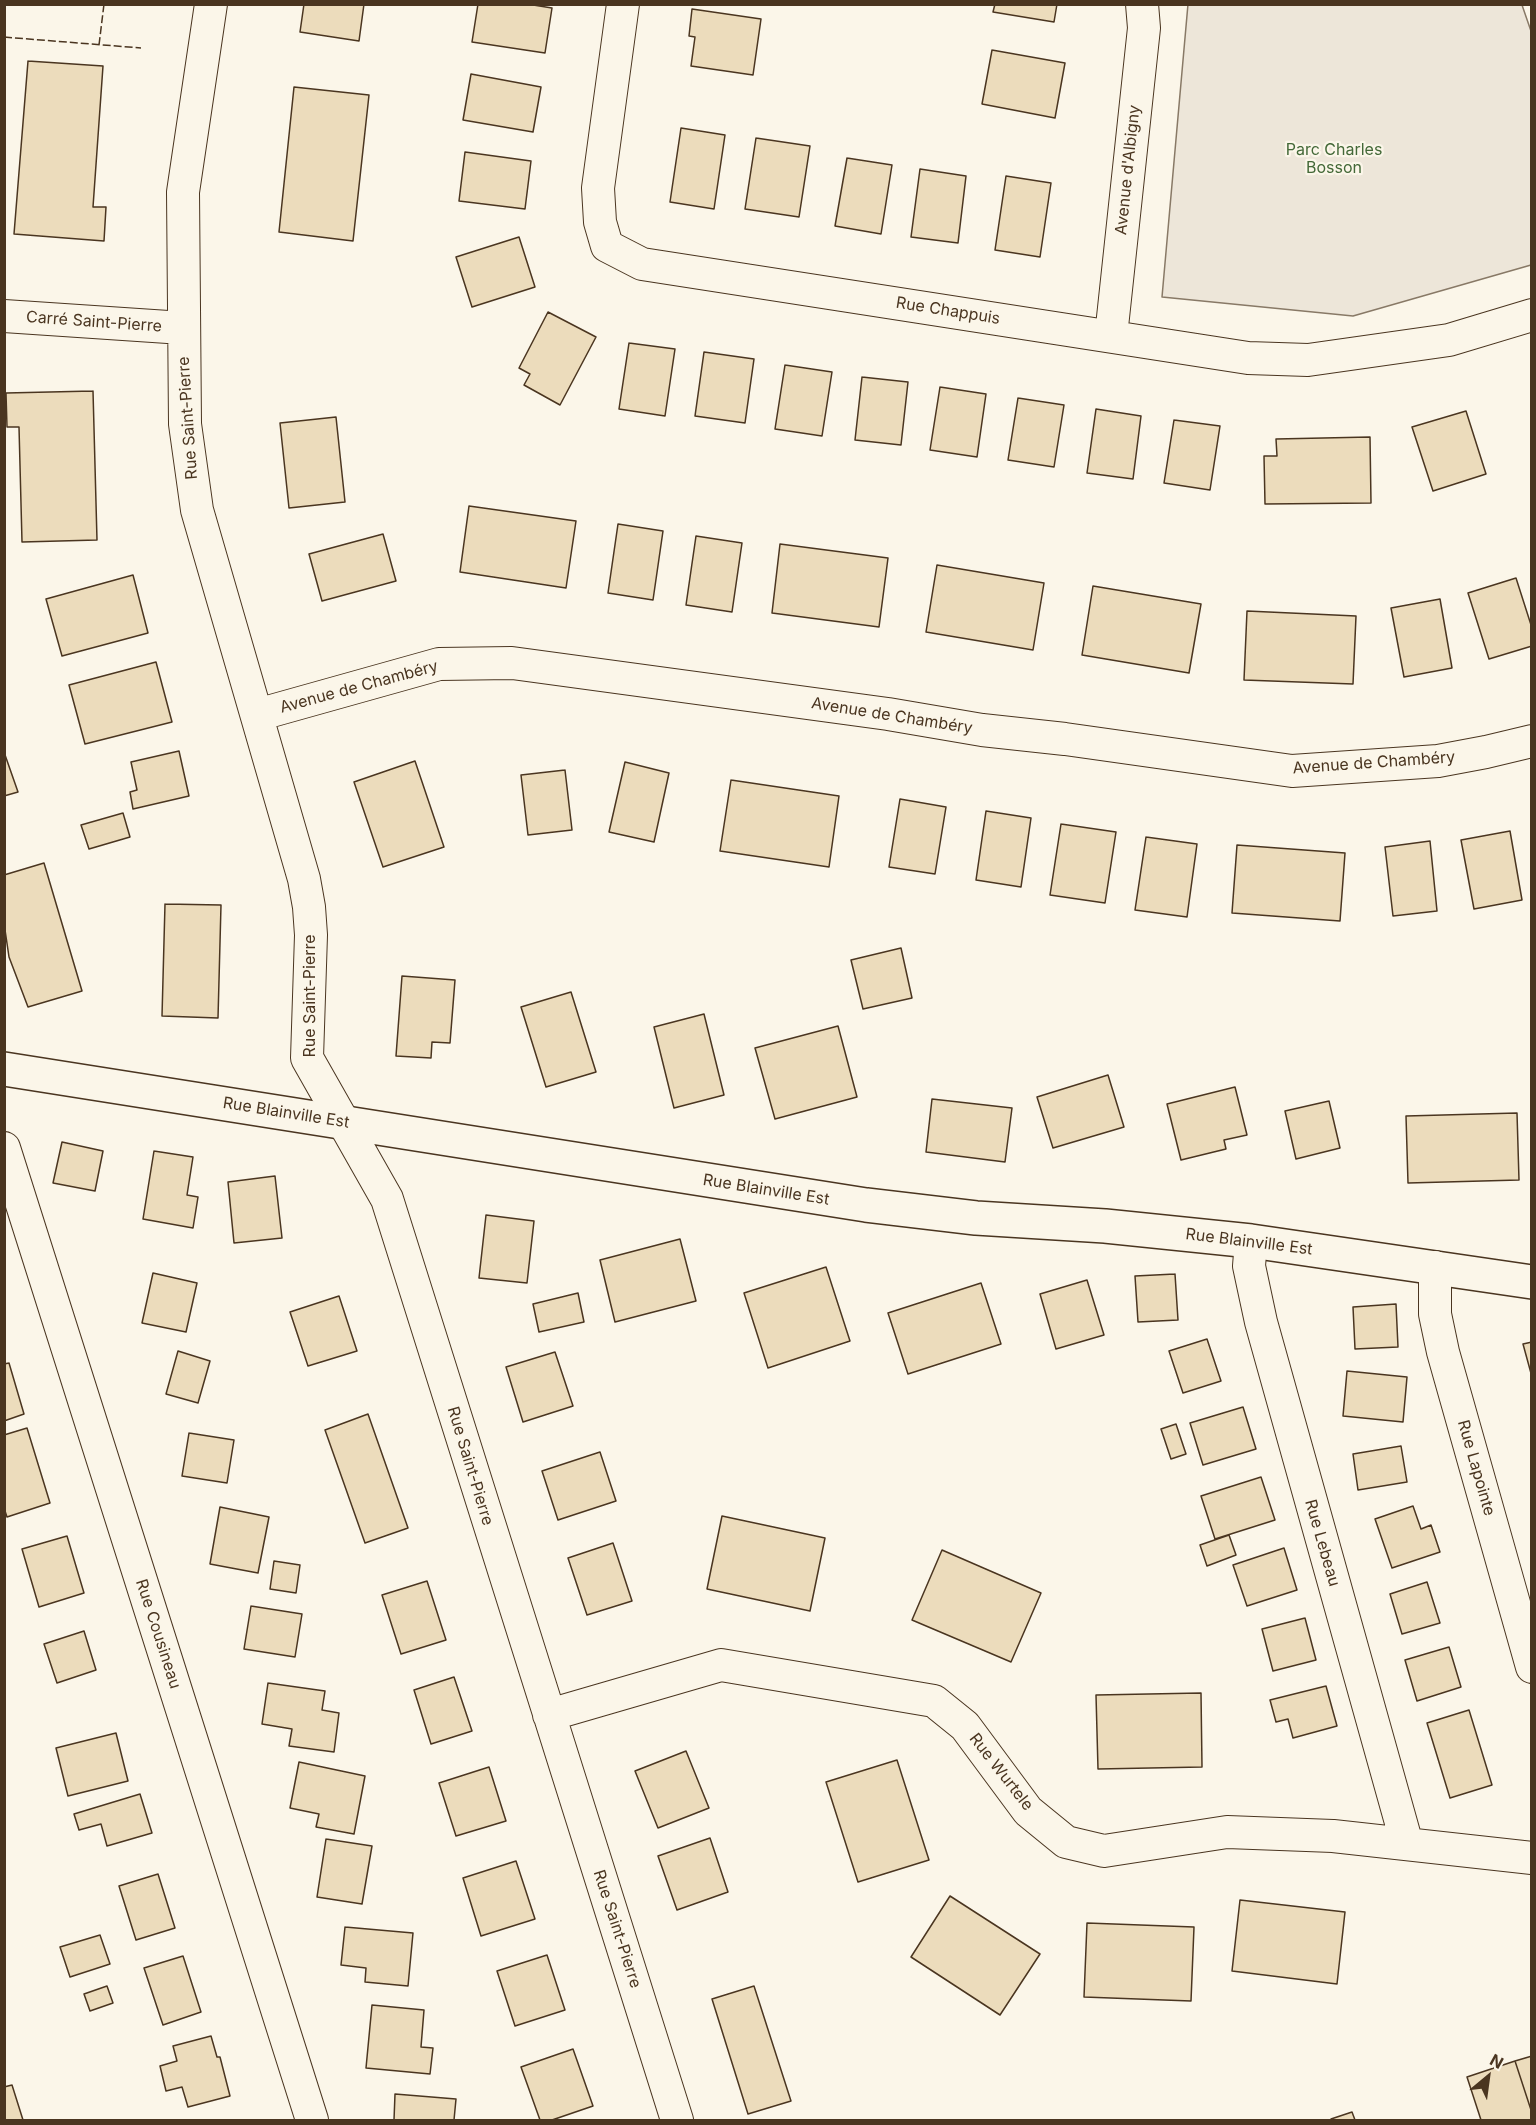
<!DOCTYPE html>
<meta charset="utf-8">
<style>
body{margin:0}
#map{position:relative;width:1536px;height:2125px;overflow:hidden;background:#fbf6e9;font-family:Inter,sans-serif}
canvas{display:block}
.frame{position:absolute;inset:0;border:6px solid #4a3520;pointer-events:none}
.north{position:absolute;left:1458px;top:2047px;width:60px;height:60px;-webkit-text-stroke:4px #fbf6e9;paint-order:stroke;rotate:29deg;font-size:16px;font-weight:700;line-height:24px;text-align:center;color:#4a3520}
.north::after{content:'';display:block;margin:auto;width:21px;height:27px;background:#4a3520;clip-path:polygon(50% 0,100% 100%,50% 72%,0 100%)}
</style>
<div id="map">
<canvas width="1536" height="2125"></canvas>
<div class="frame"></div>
<div class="north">N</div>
</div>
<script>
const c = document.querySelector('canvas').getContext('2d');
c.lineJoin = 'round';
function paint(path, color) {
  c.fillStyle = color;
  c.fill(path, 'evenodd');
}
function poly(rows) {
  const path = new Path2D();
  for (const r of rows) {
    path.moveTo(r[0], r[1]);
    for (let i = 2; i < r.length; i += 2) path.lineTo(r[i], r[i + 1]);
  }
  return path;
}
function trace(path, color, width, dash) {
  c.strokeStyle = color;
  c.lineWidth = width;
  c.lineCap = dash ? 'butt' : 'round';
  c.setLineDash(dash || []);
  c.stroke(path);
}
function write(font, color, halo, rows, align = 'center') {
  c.font = font + ' Inter,sans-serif';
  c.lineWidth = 4.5;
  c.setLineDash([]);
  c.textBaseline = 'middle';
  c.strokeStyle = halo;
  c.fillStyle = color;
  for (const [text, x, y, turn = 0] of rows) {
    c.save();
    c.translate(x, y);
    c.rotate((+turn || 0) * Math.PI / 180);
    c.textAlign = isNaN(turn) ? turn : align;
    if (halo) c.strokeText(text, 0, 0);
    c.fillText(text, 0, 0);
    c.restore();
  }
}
const green = poly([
 [1188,4,1522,5,1532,34,1531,265,1353,316,1162,297,1188,4]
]);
paint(green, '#ede6d9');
trace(green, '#887966', 1.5);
const building = poly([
 [304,4,364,4,359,41,300,32,304,4],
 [478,4,527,4,552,8,545,53,472,42,478,4],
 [995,4,1057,4,1054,22,993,12,995,4],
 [692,9,761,19,753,75,691,66,695,37,689,36,692,9],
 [992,50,1065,63,1055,118,982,104,992,50],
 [28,61,103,66,93,207,106,207,104,241,14,234,28,61],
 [471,74,541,87,533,132,463,120,471,74],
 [294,87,369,95,353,241,279,232,294,87],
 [681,128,725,135,714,209,670,202,681,128],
 [756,138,810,146,799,217,745,209,756,138],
 [465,152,531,161,525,209,459,201,465,152],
 [847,158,892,165,881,234,835,226,847,158],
 [920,169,966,176,958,243,911,237,920,169],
 [1006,176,1051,183,1040,257,995,250,1006,176],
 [519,237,535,287,472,307,456,257,519,237],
 [548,312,596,337,560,405,524,385,530,374,519,368,548,312],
 [629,343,675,349,665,416,619,409,629,343],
 [704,352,754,359,745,423,695,416,704,352],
 [785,365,832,372,822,436,775,429,785,365],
 [862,377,908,382,901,445,855,440,862,377],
 [940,387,986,394,977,457,930,450,940,387],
 [93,391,97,540,22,542,19,427,7,427,6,393,93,391],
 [1018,398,1064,405,1054,467,1008,460,1018,398],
 [1096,409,1141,416,1133,479,1087,473,1096,409],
 [1466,411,1486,474,1433,491,1412,427,1466,411],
 [336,417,345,502,289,508,280,423,336,417],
 [1174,420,1220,426,1210,490,1164,483,1174,420],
 [1370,437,1371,503,1265,504,1264,456,1277,456,1276,439,1370,437],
 [469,506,576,521,566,588,460,572,469,506],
 [618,524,663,531,653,600,608,593,618,524],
 [383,534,396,581,322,601,309,554,383,534],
 [696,536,742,543,732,612,686,605,696,536],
 [780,544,888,558,879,627,772,613,780,544],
 [937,565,1044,583,1033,650,926,632,937,565],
 [133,575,148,633,62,656,46,599,133,575],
 [1516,578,1532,628,1532,646,1489,659,1468,593,1516,578],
 [1093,586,1201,604,1189,673,1082,655,1093,586],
 [1440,599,1452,668,1404,677,1391,608,1440,599],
 [1247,611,1356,616,1353,684,1244,680,1247,611],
 [156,662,172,722,85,744,69,685,156,662],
 [179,751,189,796,133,809,130,792,137,790,131,762,179,751],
 [4,752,18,792,4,796,4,752],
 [415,761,444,847,383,867,354,782,415,761],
 [625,762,669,773,654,842,609,832,625,762],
 [565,770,572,830,528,835,521,775,565,770],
 [731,780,839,796,829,867,720,851,731,780],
 [900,799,946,807,935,874,889,867,900,799],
 [986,811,1031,818,1021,887,976,880,986,811],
 [123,813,130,837,89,849,81,825,123,813],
 [1061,824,1116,832,1105,903,1050,895,1061,824],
 [1510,831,1522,900,1474,909,1461,840,1510,831],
 [1146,837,1197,844,1187,917,1135,910,1146,837],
 [1430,841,1437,911,1393,916,1385,847,1430,841],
 [1237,845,1345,853,1340,921,1232,913,1237,845],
 [44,863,82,991,28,1007,9,957,4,923,4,875,44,863],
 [165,904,221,905,218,1018,162,1016,165,904],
 [901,948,912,998,863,1009,851,960,901,948],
 [402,976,455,980,450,1043,432,1042,431,1058,396,1056,402,976],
 [571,992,596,1072,546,1087,521,1007,571,992],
 [704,1014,724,1095,674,1108,654,1027,704,1014],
 [838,1026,857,1097,775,1119,755,1048,838,1026],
 [1108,1075,1124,1127,1053,1148,1037,1097,1108,1075],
 [1235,1087,1247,1135,1224,1140,1226,1149,1181,1160,1167,1104,1235,1087],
 [932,1099,1012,1108,1005,1162,926,1152,932,1099],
 [1329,1101,1340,1148,1296,1159,1285,1111,1329,1101],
 [1517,1113,1519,1180,1408,1183,1406,1116,1517,1113],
 [62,1142,103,1151,95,1191,53,1183,62,1142],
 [154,1151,193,1157,187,1195,198,1197,193,1228,143,1219,154,1151],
 [275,1176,282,1238,234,1243,228,1182,275,1176],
 [486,1215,534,1221,527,1283,479,1278,486,1215],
 [680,1239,696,1301,615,1322,600,1260,680,1239],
 [826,1267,850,1341,768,1368,744,1293,826,1267],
 [153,1273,197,1283,186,1332,142,1323,153,1273],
 [1175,1274,1178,1320,1138,1322,1135,1276,1175,1274],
 [1087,1280,1104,1335,1056,1349,1040,1294,1087,1280],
 [981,1283,1001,1344,908,1374,888,1313,981,1283],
 [578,1293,584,1322,539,1332,533,1304,578,1293],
 [339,1296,357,1351,308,1366,290,1312,339,1296],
 [1396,1304,1398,1347,1355,1349,1353,1307,1396,1304],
 [1207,1339,1221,1381,1183,1393,1169,1351,1207,1339],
 [1532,1342,1532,1377,1523,1344,1532,1342],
 [178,1351,210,1361,198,1403,166,1394,178,1351],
 [555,1352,573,1406,523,1422,506,1367,555,1352],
 [9,1363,24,1414,4,1421,4,1364,9,1363],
 [1347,1371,1407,1377,1403,1422,1343,1416,1347,1371],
 [1243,1407,1256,1449,1203,1465,1190,1423,1243,1407],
 [368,1414,408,1528,365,1543,325,1430,368,1414],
 [1176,1424,1186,1454,1171,1459,1161,1429,1176,1424],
 [27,1428,50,1503,7,1517,4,1508,4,1435,27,1428],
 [189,1433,234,1440,227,1483,182,1476,189,1433],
 [1401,1446,1407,1482,1358,1490,1353,1454,1401,1446],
 [600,1452,616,1501,558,1520,542,1471,600,1452],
 [1261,1477,1275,1520,1215,1539,1201,1496,1261,1477],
 [1413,1506,1421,1529,1431,1525,1440,1552,1392,1568,1375,1519,1413,1506],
 [220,1507,269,1517,258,1573,210,1564,220,1507],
 [722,1516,825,1538,810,1611,707,1589,722,1516],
 [1229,1535,1236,1555,1207,1566,1200,1545,1229,1535],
 [67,1536,84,1593,39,1607,22,1549,67,1536],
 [613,1543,632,1601,587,1615,568,1558,613,1543],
 [1284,1548,1297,1590,1247,1606,1233,1565,1284,1548],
 [942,1550,1041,1593,1011,1662,912,1620,942,1550],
 [274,1561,300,1565,296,1593,270,1589,274,1561],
 [427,1581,446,1640,401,1654,382,1595,427,1581],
 [1427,1582,1440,1623,1402,1634,1390,1594,1427,1582],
 [251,1606,302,1614,295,1657,244,1649,251,1606],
 [1305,1618,1316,1660,1273,1671,1262,1629,1305,1618],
 [84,1631,96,1670,57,1683,44,1644,84,1631],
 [1449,1647,1461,1687,1417,1701,1405,1660,1449,1647],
 [454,1677,472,1731,431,1744,414,1690,454,1677],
 [268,1683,325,1691,322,1710,339,1713,334,1752,289,1746,292,1729,262,1724,268,1683],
 [1326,1686,1337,1726,1293,1738,1288,1719,1276,1722,1270,1700,1326,1686],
 [1201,1693,1202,1767,1098,1769,1096,1695,1201,1693],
 [1469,1710,1492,1785,1450,1798,1427,1723,1469,1710],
 [116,1733,128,1781,68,1796,56,1748,116,1733],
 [686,1751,709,1808,658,1828,635,1771,686,1751],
 [897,1760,929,1860,858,1882,826,1782,897,1760],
 [299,1762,365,1776,354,1834,316,1827,319,1814,290,1808,299,1762],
 [489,1767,506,1821,456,1836,439,1783,489,1767],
 [140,1794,152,1833,107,1846,101,1824,79,1830,74,1814,140,1794],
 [710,1838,728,1892,677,1910,658,1856,710,1838],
 [326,1839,372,1846,362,1904,317,1897,326,1839],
 [516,1861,535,1919,481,1936,463,1878,516,1861],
 [158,1874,175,1928,136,1940,119,1886,158,1874],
 [950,1896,1040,1954,1000,2015,911,1957,950,1896],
 [1240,1900,1345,1912,1337,1984,1232,1971,1240,1900],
 [1087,1923,1194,1927,1191,2001,1084,1997,1087,1923],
 [345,1927,413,1933,408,1986,365,1982,366,1968,341,1965,345,1927],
 [100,1935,110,1964,70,1977,60,1947,100,1935],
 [547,1955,565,2010,515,2026,497,1971,547,1955],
 [183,1956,201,2012,163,2025,144,1968,183,1956],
 [107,1986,113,2003,90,2011,84,1994,107,1986],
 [754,1986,791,2101,748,2114,712,1999,754,1986],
 [372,2005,424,2010,421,2047,433,2048,430,2074,366,2068,372,2005],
 [211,2036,217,2057,220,2057,230,2096,188,2107,182,2087,166,2091,160,2066,177,2061,173,2046,211,2036],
 [573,2049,593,2106,552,2120,540,2120,521,2067,573,2049],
 [1532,2056,1532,2113,1515,2061,1532,2056],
 [1515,2061,1532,2113,1532,2120,1481,2120,1467,2077,1515,2061],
 [12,2085,23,2120,4,2120,4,2087,12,2085],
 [395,2094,456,2099,454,2120,394,2120,395,2094],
 [1352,2112,1355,2120,1332,2120,1331,2119,1352,2112]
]);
paint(building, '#ecdcbc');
trace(building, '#4a3520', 1.5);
const street = poly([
 [211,4,183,192,185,424,197,510,304,879,309,907,311,935,307,1058,387,1199,677,2120],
 [623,4,598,188,600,222,607,246,642,264,1248,358,1308,360,1449,340,1532,315],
 [4,316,183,328],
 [1111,336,1144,28,1142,4],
 [257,715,439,664,512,663,888,714,982,730,1065,739,1292,771,1438,761,1486,752,1532,741],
 [4,1148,312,2120],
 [1251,1241,1249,1266,1261,1322,1407,1844],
 [1435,1267,1435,1314,1443,1352,1532,1667],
 [549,1715,721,1665,934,1701,965,1726,1028,1811,1066,1842,1104,1851,1227,1832,1333,1836,1532,1858]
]);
const secondary = poly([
 [4,1069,866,1205,976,1218,1105,1226,1251,1241,1532,1282]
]);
trace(street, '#4a3520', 34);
trace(secondary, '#4a3520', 36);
trace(street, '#fbf6e9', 32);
trace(secondary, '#fbf6e9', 33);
trace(poly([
 [4,37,141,48],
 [99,45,104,4]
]), '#4a3520', 1.5, [8, 3]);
write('16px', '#436837', '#fbf6e9', [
 ["Parc Charles",1334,150],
 ["Bosson",1334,168]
]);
write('16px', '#4a3520', '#fbf6e9', [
 ["Avenue d'Albigny",1128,170,-84],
 ["Rue Chappuis",948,311,9],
 ["Carré Saint-Pierre",94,322,4],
 ["Rue Saint-Pierre",188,418,-94],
 ["Avenue de Chambéry",359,687,-15],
 ["Avenue de Chambéry",892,716,9],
 ["Avenue de Chambéry",1374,763,-4],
 ["Rue Saint-Pierre",310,996,-90],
 ["Rue Blainville Est",286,1113,9],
 ["Rue Blainville Est",766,1190,9],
 ["Rue Blainville Est",1249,1242,7],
 ["Rue Saint-Pierre",470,1466,73],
 ["Rue Lapointe",1476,1468,74],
 ["Rue Lebeau",1322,1543,74],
 ["Rue Cousineau",158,1634,72],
 ["Rue Wurtele",1001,1772,52],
 ["Rue Saint-Pierre",617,1929,72]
]);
</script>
